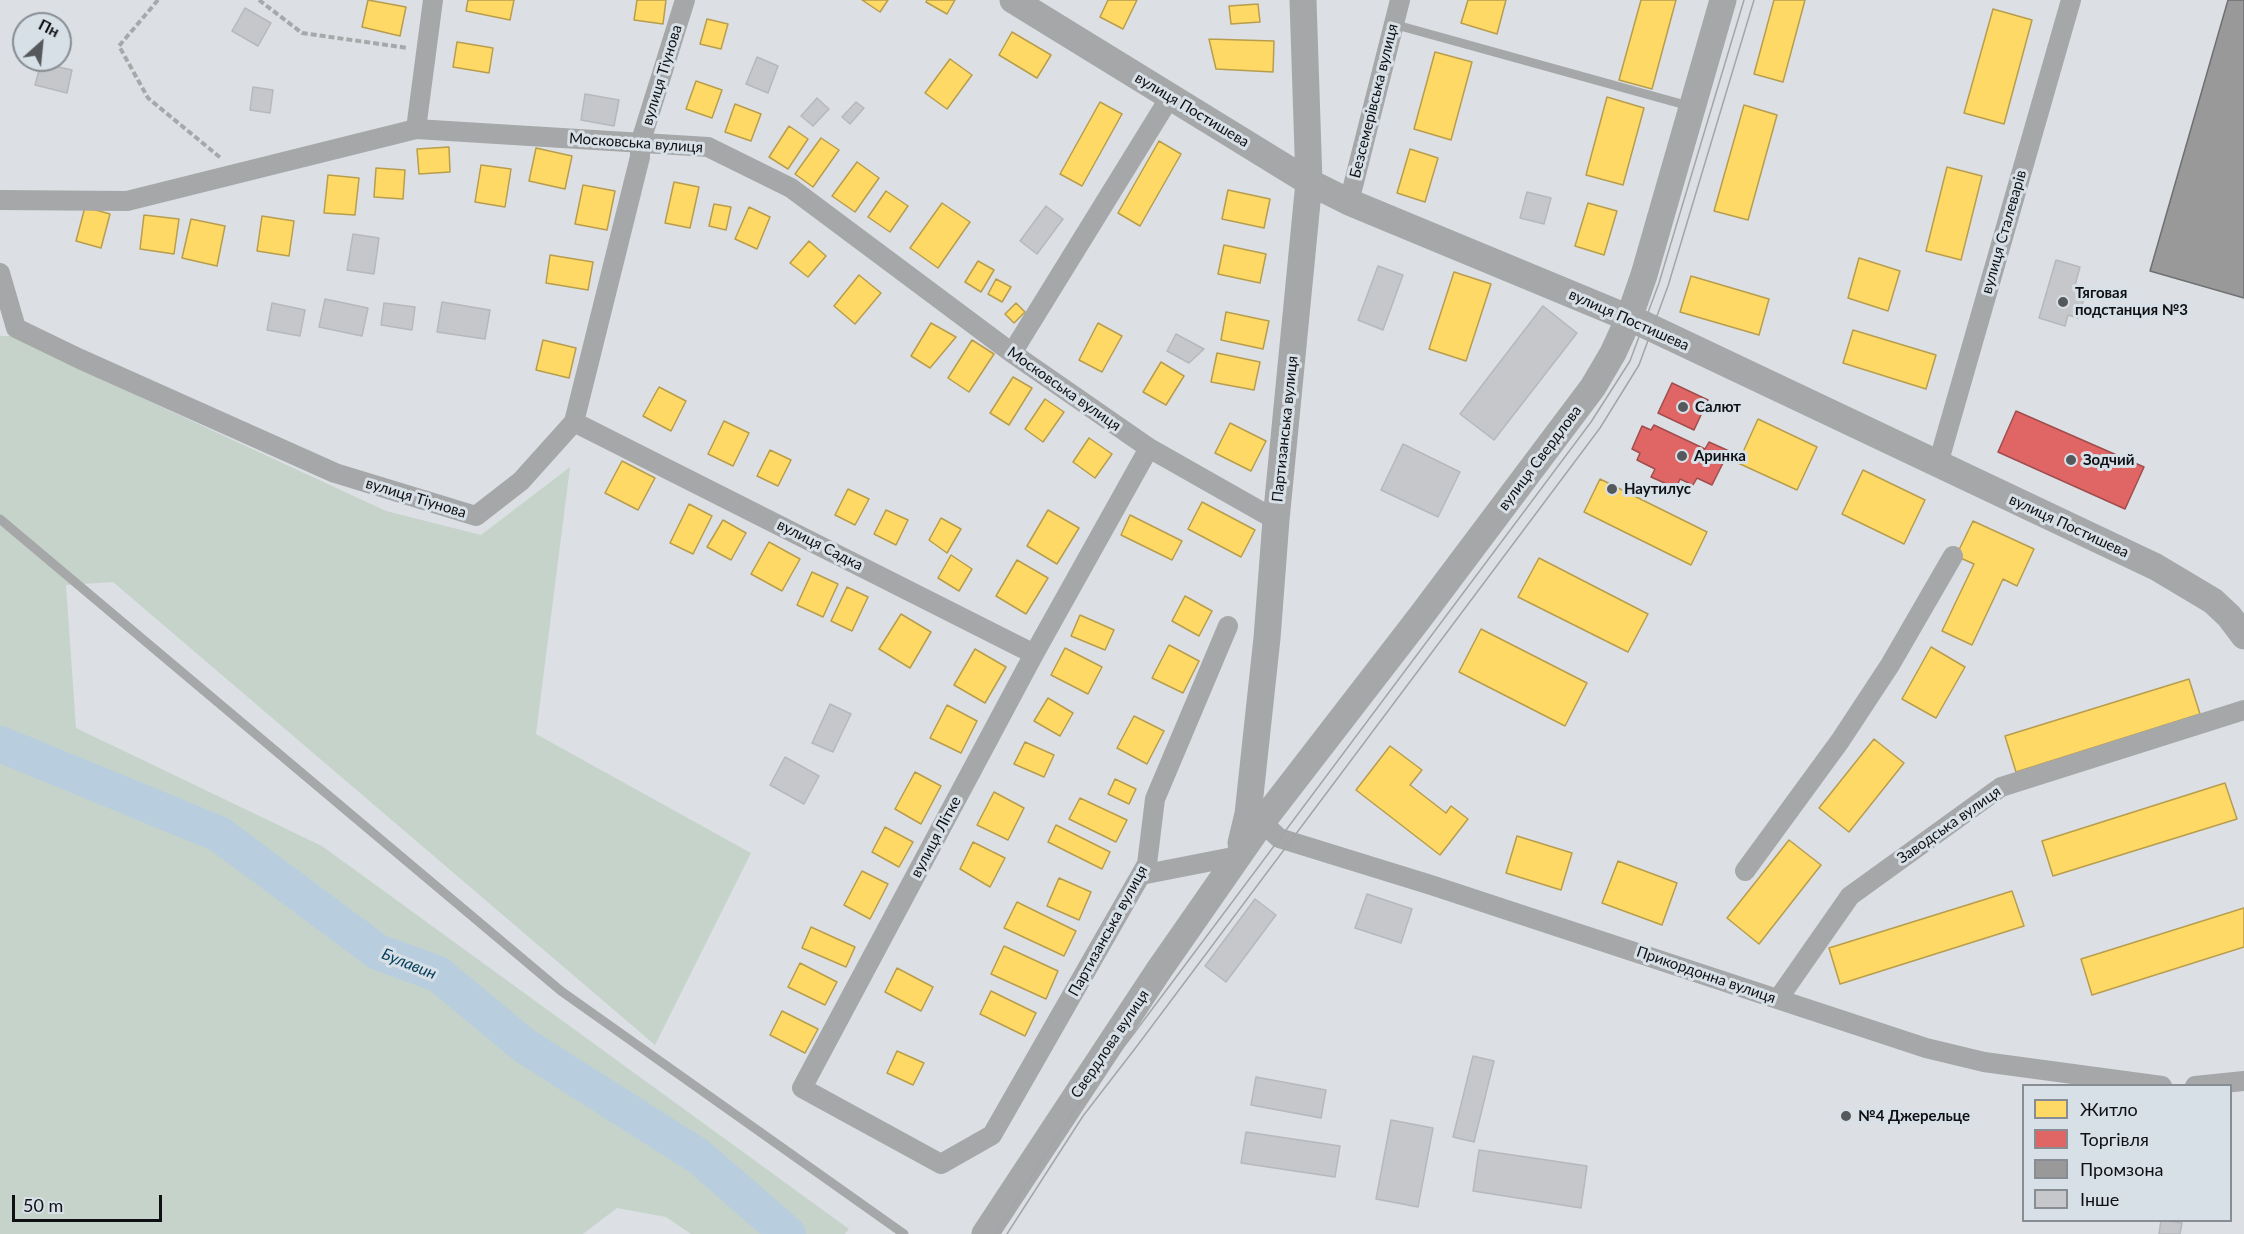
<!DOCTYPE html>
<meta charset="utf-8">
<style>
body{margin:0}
#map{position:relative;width:2244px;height:1234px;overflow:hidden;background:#dce0e4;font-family:Lato,sans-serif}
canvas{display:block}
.legend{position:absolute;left:2022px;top:1084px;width:210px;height:138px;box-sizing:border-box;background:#d8e0e7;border:2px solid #878d92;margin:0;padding:8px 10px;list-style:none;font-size:18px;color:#0e1013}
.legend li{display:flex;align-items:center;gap:12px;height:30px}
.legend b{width:30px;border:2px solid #878d92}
.north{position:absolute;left:12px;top:12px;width:60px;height:60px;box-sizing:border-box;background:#d8e0e7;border:2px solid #878d92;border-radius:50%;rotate:27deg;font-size:16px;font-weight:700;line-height:24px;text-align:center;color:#0e1013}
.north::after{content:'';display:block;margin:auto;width:21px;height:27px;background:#56595c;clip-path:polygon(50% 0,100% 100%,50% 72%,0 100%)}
.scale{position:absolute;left:12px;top:1195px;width:150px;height:27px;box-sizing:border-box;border:3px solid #0e1013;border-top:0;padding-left:8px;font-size:18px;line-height:21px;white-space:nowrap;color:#0e1013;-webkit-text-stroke:4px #d8e0e7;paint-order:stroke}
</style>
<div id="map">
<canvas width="2244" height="1234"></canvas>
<ul class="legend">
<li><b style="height:16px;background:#ffd966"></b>Житло</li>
<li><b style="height:16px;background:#e06666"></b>Торгівля</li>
<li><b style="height:16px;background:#999"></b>Промзона</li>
<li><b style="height:16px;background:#c6c7ca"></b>Інше</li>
</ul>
<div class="north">Пн</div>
<div class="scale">50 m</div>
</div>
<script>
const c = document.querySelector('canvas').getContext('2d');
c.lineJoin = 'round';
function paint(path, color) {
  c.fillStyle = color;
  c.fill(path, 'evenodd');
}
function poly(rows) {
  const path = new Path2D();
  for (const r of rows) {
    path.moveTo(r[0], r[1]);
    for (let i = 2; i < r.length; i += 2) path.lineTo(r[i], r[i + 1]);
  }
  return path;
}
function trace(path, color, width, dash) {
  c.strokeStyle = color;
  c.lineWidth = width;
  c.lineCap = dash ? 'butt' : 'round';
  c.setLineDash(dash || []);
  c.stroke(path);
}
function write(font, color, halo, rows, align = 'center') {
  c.font = font + ' Lato,sans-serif';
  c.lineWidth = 6;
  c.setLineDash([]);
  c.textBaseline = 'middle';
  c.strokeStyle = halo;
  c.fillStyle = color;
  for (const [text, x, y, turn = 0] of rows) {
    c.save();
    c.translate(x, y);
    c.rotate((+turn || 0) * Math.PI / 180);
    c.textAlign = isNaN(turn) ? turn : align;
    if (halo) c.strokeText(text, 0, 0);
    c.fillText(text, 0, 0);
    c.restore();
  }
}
paint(poly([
 [0,336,26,336,110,383,386,511,481,535,570,467,536,734,751,853,655,1045,113,582,66,585,76,728,322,846,849,1229,845,1234,691,1234,666,1217,617,1208,583,1234,0,1234]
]), '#c6d3ca');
const homes = poly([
 [368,0,406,7,400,36,362,27,368,0],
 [468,0,514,0,510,20,466,11,468,0],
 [637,0,666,0,663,24,634,20,637,0],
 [862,0,888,0,880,12,862,0],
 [927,0,955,0,947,14,926,2,927,0],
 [1108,0,1137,0,1123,29,1100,17,1108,0],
 [1468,0,1506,0,1497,34,1461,23,1468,0],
 [1641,0,1676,0,1652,89,1619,80,1641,0],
 [1774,0,1805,0,1783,82,1754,74,1774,0],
 [1258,4,1260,22,1231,24,1229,6,1258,4],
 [1993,9,2032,20,2004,124,1964,113,1993,9],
 [707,19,728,24,721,49,700,44,707,19],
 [1012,32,1051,55,1037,78,999,55,1012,32],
 [1209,39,1274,41,1273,72,1216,69,1209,39],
 [457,42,493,48,489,73,453,67,457,42],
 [1435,52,1472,62,1451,140,1414,129,1435,52],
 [950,59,972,75,947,109,925,93,950,59],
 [696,81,722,90,712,118,686,109,696,81],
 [1607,97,1644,108,1623,185,1586,175,1607,97],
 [1100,102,1122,114,1082,186,1060,174,1100,102],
 [735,104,761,114,751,141,725,132,735,104],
 [1744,105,1777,115,1748,220,1714,211,1744,105],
 [789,126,808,139,788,169,769,157,789,126],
 [821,138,839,150,813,187,795,174,821,138],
 [1159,141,1181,154,1140,226,1118,213,1159,141],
 [449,147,450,172,419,174,417,149,449,147],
 [536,148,572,156,565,189,529,181,536,148],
 [1410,149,1438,158,1425,202,1397,193,1410,149],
 [857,162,879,178,855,212,832,196,857,162],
 [481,165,511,169,505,207,475,202,481,165],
 [1947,167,1982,176,1961,260,1926,251,1947,167],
 [376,168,405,170,403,199,374,197,376,168],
 [328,175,359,178,355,215,324,213,328,175],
 [674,182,699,187,690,228,665,223,674,182],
 [583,185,615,191,607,230,575,224,583,185],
 [1228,190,1270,199,1264,228,1222,219,1228,190],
 [886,191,908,206,890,232,868,217,886,191],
 [942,203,970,222,938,268,910,248,942,203],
 [1588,203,1617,211,1604,255,1575,246,1588,203],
 [714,204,731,207,726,230,709,226,714,204],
 [85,207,110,214,101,248,76,241,85,207],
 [749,207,770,217,757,249,735,239,749,207],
 [144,215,179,219,174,254,140,249,144,215],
 [262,216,294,221,289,256,257,251,262,216],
 [191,219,225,226,217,266,182,258,191,219],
 [809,241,826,256,808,277,790,263,809,241],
 [1224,245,1266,254,1260,283,1218,274,1224,245],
 [550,255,593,262,588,290,546,283,550,255],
 [1859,258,1900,271,1888,311,1848,298,1859,258],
 [978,261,994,270,981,292,965,282,978,261],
 [1454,272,1491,284,1466,361,1429,349,1454,272],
 [859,275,881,293,855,324,834,306,859,275],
 [1691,276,1769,299,1759,335,1680,312,1691,276],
 [996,279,1011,287,1002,302,988,294,996,279],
 [1016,303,1025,312,1014,323,1005,314,1016,303],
 [1226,312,1269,321,1263,349,1221,340,1226,312],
 [931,323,956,337,930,368,911,356,931,323],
 [1098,323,1122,336,1102,372,1079,360,1098,323],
 [1853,330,1936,355,1926,389,1843,363,1853,330],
 [543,340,576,348,569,378,536,370,543,340],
 [972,340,994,354,969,392,948,378,972,340],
 [1217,353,1260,362,1254,390,1211,382,1217,353],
 [1161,362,1184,376,1166,405,1143,392,1161,362],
 [1013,377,1032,388,1009,425,990,413,1013,377],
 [659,387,686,401,671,431,643,416,659,387],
 [1045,399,1064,412,1043,442,1025,429,1045,399],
 [1758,419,1817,447,1797,490,1738,463,1758,419],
 [724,421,749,433,733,466,708,454,724,421],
 [1230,423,1266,441,1251,471,1215,453,1230,423],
 [1089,438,1112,454,1095,478,1073,462,1089,438],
 [770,450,791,460,778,486,757,476,770,450],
 [622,461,655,478,638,510,605,493,622,461],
 [1863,470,1925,500,1904,544,1842,514,1863,470],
 [1600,479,1707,532,1691,565,1584,512,1600,479],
 [848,489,869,499,855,525,835,515,848,489],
 [1202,502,1255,530,1241,557,1188,529,1202,502],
 [689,504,712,516,693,554,670,543,689,504],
 [886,510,908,520,896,545,874,534,886,510],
 [1048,510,1079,528,1057,564,1027,546,1048,510],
 [1130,515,1182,541,1172,560,1121,535,1130,515],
 [941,518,961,529,947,553,929,540,941,518],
 [723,520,746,533,731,560,707,547,723,520],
 [1973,521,2034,549,2017,586,2003,579,1972,645,1942,631,1974,564,1956,556,1973,521],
 [769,542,800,559,782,591,751,574,769,542],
 [951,555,972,569,959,591,938,578,951,555],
 [1539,558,1648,614,1628,652,1518,597,1539,558],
 [1017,560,1048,578,1026,614,996,596,1017,560],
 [812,572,838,584,823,617,797,605,812,572],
 [847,587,868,597,852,631,831,621,847,587],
 [1185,596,1212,611,1199,636,1172,621,1185,596],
 [901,614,931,632,910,668,879,649,901,614],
 [1080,615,1114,630,1105,650,1071,636,1080,615],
 [1481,629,1587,683,1565,726,1459,672,1481,629],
 [1169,645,1199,661,1183,693,1152,678,1169,645],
 [1931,647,1965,667,1936,718,1902,699,1931,647],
 [1065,648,1102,667,1088,694,1051,675,1065,648],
 [975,649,1006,667,985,703,954,685,975,649],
 [2189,679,2200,714,2016,772,2005,736,2189,679],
 [1048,698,1073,713,1060,736,1034,721,1048,698],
 [947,705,977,721,961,753,930,738,947,705],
 [1134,716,1164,731,1147,764,1117,748,1134,716],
 [1874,739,1904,763,1849,832,1819,808,1874,739],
 [1025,742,1054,755,1044,777,1014,764,1025,742],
 [1390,746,1422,770,1410,785,1446,813,1451,806,1468,819,1440,855,1356,790,1390,746],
 [915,772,941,786,921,824,895,809,915,772],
 [1115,779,1136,789,1129,804,1108,794,1115,779],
 [2225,783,2237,819,2053,876,2042,841,2225,783],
 [994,792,1024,808,1008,840,977,825,994,792],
 [1080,798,1127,820,1116,842,1069,819,1080,798],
 [1056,825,1110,852,1102,869,1048,842,1056,825],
 [885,827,913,842,899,867,872,852,885,827],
 [1517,836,1572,853,1561,890,1506,873,1517,836],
 [1789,840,1821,865,1759,944,1727,918,1789,840],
 [973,842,1005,858,990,887,960,869,973,842],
 [1618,861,1677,883,1662,925,1602,903,1618,861],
 [862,871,888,884,870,919,844,905,862,871],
 [1059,878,1091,892,1079,920,1047,906,1059,878],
 [2012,891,2024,926,1840,984,1829,948,2012,891],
 [1017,902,1076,931,1064,956,1004,928,1017,902],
 [2244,908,2244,947,2092,995,2081,959,2244,908],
 [811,927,855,947,846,967,802,948,811,927],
 [1004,946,1058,971,1046,999,991,974,1004,946],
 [800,963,837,982,825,1005,788,987,800,963],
 [897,968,933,987,921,1011,885,992,897,968],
 [991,991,1036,1013,1025,1036,980,1014,991,991],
 [782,1011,818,1029,805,1053,770,1035,782,1011],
 [897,1051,924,1063,913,1085,887,1073,897,1051]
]);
paint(homes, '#ffd966');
trace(homes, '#b79d4d', 1.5);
const shops = poly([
 [1672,383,1708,400,1694,430,1658,413,1672,383],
 [2016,411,2144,467,2125,509,1998,452,2016,411],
 [1654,425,1705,449,1709,442,1729,451,1712,485,1697,478,1693,485,1680,479,1676,488,1651,477,1655,469,1637,460,1640,453,1632,449,1642,426,1651,430,1654,425]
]);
paint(shops, '#e06666');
trace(shops, '#a14c4d', 1.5);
const industry = poly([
 [2228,0,2244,0,2244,298,2150,271,2228,0]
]);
paint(industry, '#999');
trace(industry, '#6f7071', 1.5);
trace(poly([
 [0,744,219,834,378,952,438,974,525,1046,698,1156,788,1234]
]), '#b8cede', 36);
const building = poly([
 [245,8,271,23,258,46,232,31,245,8],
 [757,57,778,66,768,93,746,84,757,57],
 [41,63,72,70,67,93,35,85,41,63],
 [253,87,273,90,270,113,250,110,253,87],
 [585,94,619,100,614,126,581,120,585,94],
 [817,98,829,109,813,126,801,116,817,98],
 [856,102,864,108,850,124,842,117,856,102],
 [1527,192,1551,198,1544,224,1520,218,1527,192],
 [1046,206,1063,219,1037,254,1020,241,1046,206],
 [353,234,379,238,374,274,347,270,353,234],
 [2056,260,2080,267,2075,285,2087,289,2078,318,2068,315,2065,326,2039,318,2056,260],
 [1378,266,1403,275,1383,330,1358,320,1378,266],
 [325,299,368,308,362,336,319,327,325,299],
 [442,302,490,310,485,339,437,332,442,302],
 [272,303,305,310,300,336,267,330,272,303],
 [384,303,415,307,412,330,381,325,384,303],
 [1543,306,1577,333,1494,440,1460,414,1543,306],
 [1176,334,1204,349,1189,363,1167,351,1176,334],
 [1403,444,1460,472,1438,517,1381,490,1403,444],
 [830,704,851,714,833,752,812,743,830,704],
 [785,757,819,776,804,804,770,785,785,757],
 [1367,894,1412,909,1401,943,1355,928,1367,894],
 [1255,899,1276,915,1226,982,1205,966,1255,899],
 [1473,1056,1494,1061,1474,1142,1453,1137,1473,1056],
 [1256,1077,1326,1090,1321,1118,1251,1105,1256,1077],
 [1391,1120,1433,1128,1418,1207,1376,1199,1391,1120],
 [1246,1132,1340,1146,1335,1177,1241,1163,1246,1132],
 [1479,1150,1587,1166,1581,1208,1473,1191,1479,1150],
 [2161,1220,2182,1223,2180,1234,2159,1234,2161,1220]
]);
paint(building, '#c6c7ca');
trace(building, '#b7b8bb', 1.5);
trace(poly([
 [158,0,119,46,148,98,222,159],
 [259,0,302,33,408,48]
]), '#a6a9a9', 4, [6, 3]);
trace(poly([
 [1393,24,1689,106],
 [0,519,561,991,904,1234]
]), '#a6a7a8', 9);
trace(poly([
 [416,129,433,0],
 [0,200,127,201,416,129,708,147,791,188,1012,353,1149,448,1276,520],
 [1349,202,1400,0],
 [0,273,16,328,80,359,335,473,476,516,521,481,574,422,640,157,640,144,685,0],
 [1012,353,1170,97],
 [574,422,1034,654],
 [1149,448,1034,654,802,1088,941,1164,992,1135,1147,864,1155,799,1228,626],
 [1938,464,2071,0],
 [1262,822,1279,838,1431,885,1926,1048,1984,1062,2162,1086],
 [1745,871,1840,741,1890,665,1953,556],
 [1141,875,1238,856],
 [1778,999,1850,896,2001,787,2244,710],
 [2195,1086,2244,1081]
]), '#a6a7a8', 20);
trace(poly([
 [1013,0,1309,182,1349,202,1643,324,2156,567,2213,601,2229,616,2244,636],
 [1241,843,1248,814,1267,638,1276,520,1309,182,1303,0],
 [985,1234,1159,970,1262,822,1421,616,1593,387,1613,353,1629,318,1644,275,1723,0]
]), '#a6a7a8', 27);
trace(poly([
 [995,1234,1074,1110,1129,1040,1591,422,1630,361,1659,283,1744,0],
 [1007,1234,1083,1116,1137,1046,1600,428,1639,365,1668,286,1754,0]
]), '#a4a5a7', 1.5);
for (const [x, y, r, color] of [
 [2063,302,6,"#56595c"],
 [1683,407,6,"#56595c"],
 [1682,456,6,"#56595c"],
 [2071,460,6,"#56595c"],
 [1612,489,6,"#56595c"],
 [1846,1116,6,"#56595c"]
]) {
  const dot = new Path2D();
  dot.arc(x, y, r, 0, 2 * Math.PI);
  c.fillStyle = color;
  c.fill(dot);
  trace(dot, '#d8e0e7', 2);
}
write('15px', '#0e1013', '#d8e0e7', [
 ["вулиця Тіунова",662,75,-73],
 ["Безсемерівська вулиця",1374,101,-76],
 ["вулиця Постишева",1192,110,31],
 ["Московська вулиця",636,143,4],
 ["вулиця Сталеварів",2004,232,-74],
 ["вулиця Постишева",1629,320,24],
 ["Московська вулиця",1064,389,35],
 ["Партизанська вулиця",1285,429,-84],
 ["вулиця Свердлова",1540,458,-53],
 ["вулиця Тіунова",416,498,17],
 ["вулиця Постишева",2069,526,25],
 ["вулиця Садка",820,545,27],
 ["Заводська вулиця",1949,825,-35],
 ["вулиця Літке",936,837,-62],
 ["Партизанська вулиця",1108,931,-61],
 ["Прикордонна вулиця",1706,975,19],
 ["Свердлова вулиця",1110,1044,-56]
]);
write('bold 15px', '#0e1013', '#d8e0e7', [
 ["Тяговая",2075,293],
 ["подстанция №3",2075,310],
 ["Салют",1695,407],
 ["Аринка",1694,456],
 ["Зодчий",2083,460],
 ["Наутилус",1624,489],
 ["№4 Джерельце",1858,1116]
], 'left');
write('italic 16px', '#033c5a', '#d8e0e7', [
 ["Булавин",409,964,22]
]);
</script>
